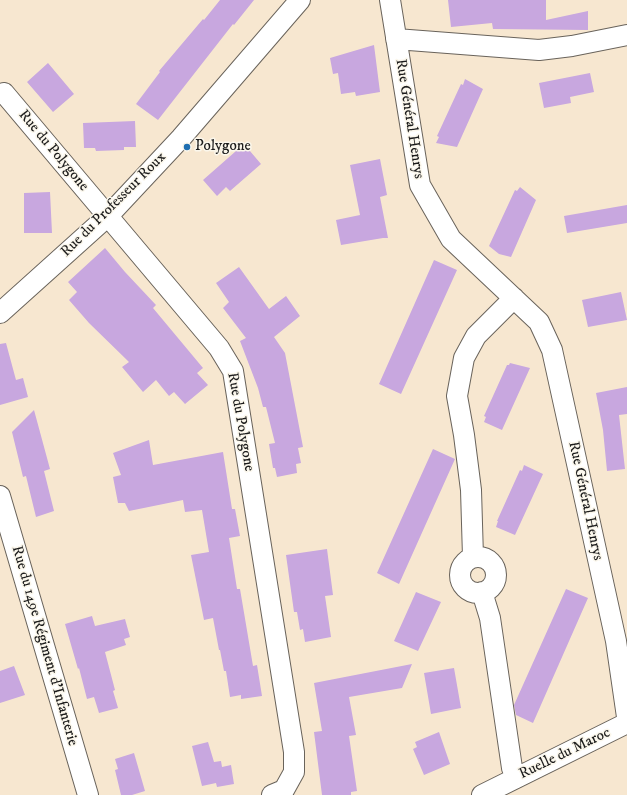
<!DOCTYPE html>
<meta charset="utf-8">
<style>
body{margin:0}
canvas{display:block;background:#f7e7d0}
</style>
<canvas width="627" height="795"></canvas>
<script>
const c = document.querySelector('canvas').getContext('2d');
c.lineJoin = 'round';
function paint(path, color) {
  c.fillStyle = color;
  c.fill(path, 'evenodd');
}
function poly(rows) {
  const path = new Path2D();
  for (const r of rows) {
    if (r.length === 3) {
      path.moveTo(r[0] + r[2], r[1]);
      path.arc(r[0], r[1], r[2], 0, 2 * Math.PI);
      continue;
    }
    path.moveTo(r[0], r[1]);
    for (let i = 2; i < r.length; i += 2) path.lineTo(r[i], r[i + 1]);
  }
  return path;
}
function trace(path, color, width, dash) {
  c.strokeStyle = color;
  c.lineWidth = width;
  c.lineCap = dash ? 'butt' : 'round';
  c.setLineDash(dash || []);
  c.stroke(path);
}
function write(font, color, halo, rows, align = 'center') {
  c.font = font + ' "IM FELL DW Pica",serif';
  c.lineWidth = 3;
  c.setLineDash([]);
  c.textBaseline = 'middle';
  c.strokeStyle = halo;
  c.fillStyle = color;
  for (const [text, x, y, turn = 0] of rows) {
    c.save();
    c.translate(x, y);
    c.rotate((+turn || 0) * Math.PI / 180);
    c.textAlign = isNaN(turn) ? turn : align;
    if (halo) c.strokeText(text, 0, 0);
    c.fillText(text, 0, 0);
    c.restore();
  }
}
paint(poly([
 [220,0,254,0,234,25,233,24,158,120,136,104,160,72,159,71,203,19,204,20],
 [448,0,546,0,546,20,588,11,588,30,493,29,492,23,451,27],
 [374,45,380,92,356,96,355,92,341,94,338,73,333,74,330,58],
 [48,63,74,94,53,112,27,82],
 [590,73,594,92,570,97,571,103,544,108,539,83],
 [465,79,483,89,457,147,436,143,439,137,437,136,461,84,463,85],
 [135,121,136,147,124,147,124,150,96,151,95,148,84,148,83,123],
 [244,144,261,164,230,191,226,187,217,196,203,180],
 [380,159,387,195,380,197,388,238,383,238,341,245,336,220,360,215,350,165],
 [520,187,536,200,511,257,499,254,489,246,515,190,517,191],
 [50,192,52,233,24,233,24,193],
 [627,205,627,223,567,233,564,216],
 [105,248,125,272,156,305,153,308,203,368,197,373,208,385,185,404,174,392,169,396,156,380,143,392,122,367,129,362,89,323,69,300,77,292,68,282],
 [434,260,457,270,401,394,379,384],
 [239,267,269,309,286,296,300,316,274,337,285,353,303,447,298,448,301,463,296,464,297,473,277,477,275,468,273,468,269,444,275,443,266,407,263,407,258,388,240,341,246,338,223,308,229,302,216,283],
 [621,292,627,320,588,327,582,300],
 [6,343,16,380,23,378,28,397,0,405,0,344],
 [510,363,530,368,502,430,484,422,486,417,484,416,507,365,509,365],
 [627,387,627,414,619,415,625,469,607,471,603,430,596,393],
 [34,410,50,469,44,471,54,511,36,517,26,476,23,477,12,432],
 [149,440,153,465,223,452,232,509,235,509,240,536,229,538,237,589,240,589,253,666,257,665,262,696,241,699,241,695,230,697,226,671,224,671,220,650,219,650,213,618,204,620,191,555,209,552,202,510,185,512,183,500,129,511,125,503,118,503,113,477,121,475,113,453],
 [433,449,455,459,399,584,377,573],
 [524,465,543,474,515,535,496,527,498,521,497,521,520,470,522,471],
 [327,549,333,595,325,596,331,637,305,642,303,629,300,630,297,612,294,612,286,555],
 [566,589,588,598,533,723,516,715,514,705],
 [416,592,441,602,418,651,394,641],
 [92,616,95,626,125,619,130,637,124,639,126,645,105,652,115,690,113,691,118,708,99,713,94,697,87,699,79,668,78,669,65,624],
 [412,664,402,688,349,697,356,735,349,736,357,791,351,792,351,795,322,795,314,732,322,731,314,683],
 [14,666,25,695,0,703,0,671],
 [454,668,461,708,431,714,424,673],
 [439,732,450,764,424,775,413,749,417,747,415,742],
 [208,742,214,762,221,761,222,767,231,765,234,784,217,787,216,783,202,786,192,746],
 [134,753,145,791,132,795,121,795,115,770,118,769,115,759]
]), '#c8a7df');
const street = poly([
 [390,0,420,185,451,239,539,322,552,350,616,641,627,717],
 [396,39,539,50,572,46,627,35],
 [4,93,219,348,233,371,294,752,294,772,284,790,272,795],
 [0,313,109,215,181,138,300,0],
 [0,496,88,795],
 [473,557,471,490,464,435,457,396,464,358,476,336,514,298],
 [478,575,18],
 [482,592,490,618,512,768,516,778],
 [482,795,627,723]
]);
trace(street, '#69635b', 22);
trace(street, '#fff', 20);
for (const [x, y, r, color] of [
 [187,147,4,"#1f6fb2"]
]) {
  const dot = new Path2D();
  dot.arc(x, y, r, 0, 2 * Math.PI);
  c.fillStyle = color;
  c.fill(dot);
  trace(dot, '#fbf7ec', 1.5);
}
write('15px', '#1c1c1c', '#fbf7ec', [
 ["Rue Général Henrys",409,119,81],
 ["Rue du Polygone",53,151,50],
 ["Rue du Professeur Roux",114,205,-45],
 ["Rue du Polygone",240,422,80],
 ["Rue Général Henrys",585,501,78],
 ["Rue du 149e Régiment d'Infanterie",44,646,74],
 ["Ruelle du Maroc",565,754,-26]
]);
write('15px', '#1c1c1c', '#fbf7ec', [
 ["Polygone",195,147]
], 'left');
</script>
